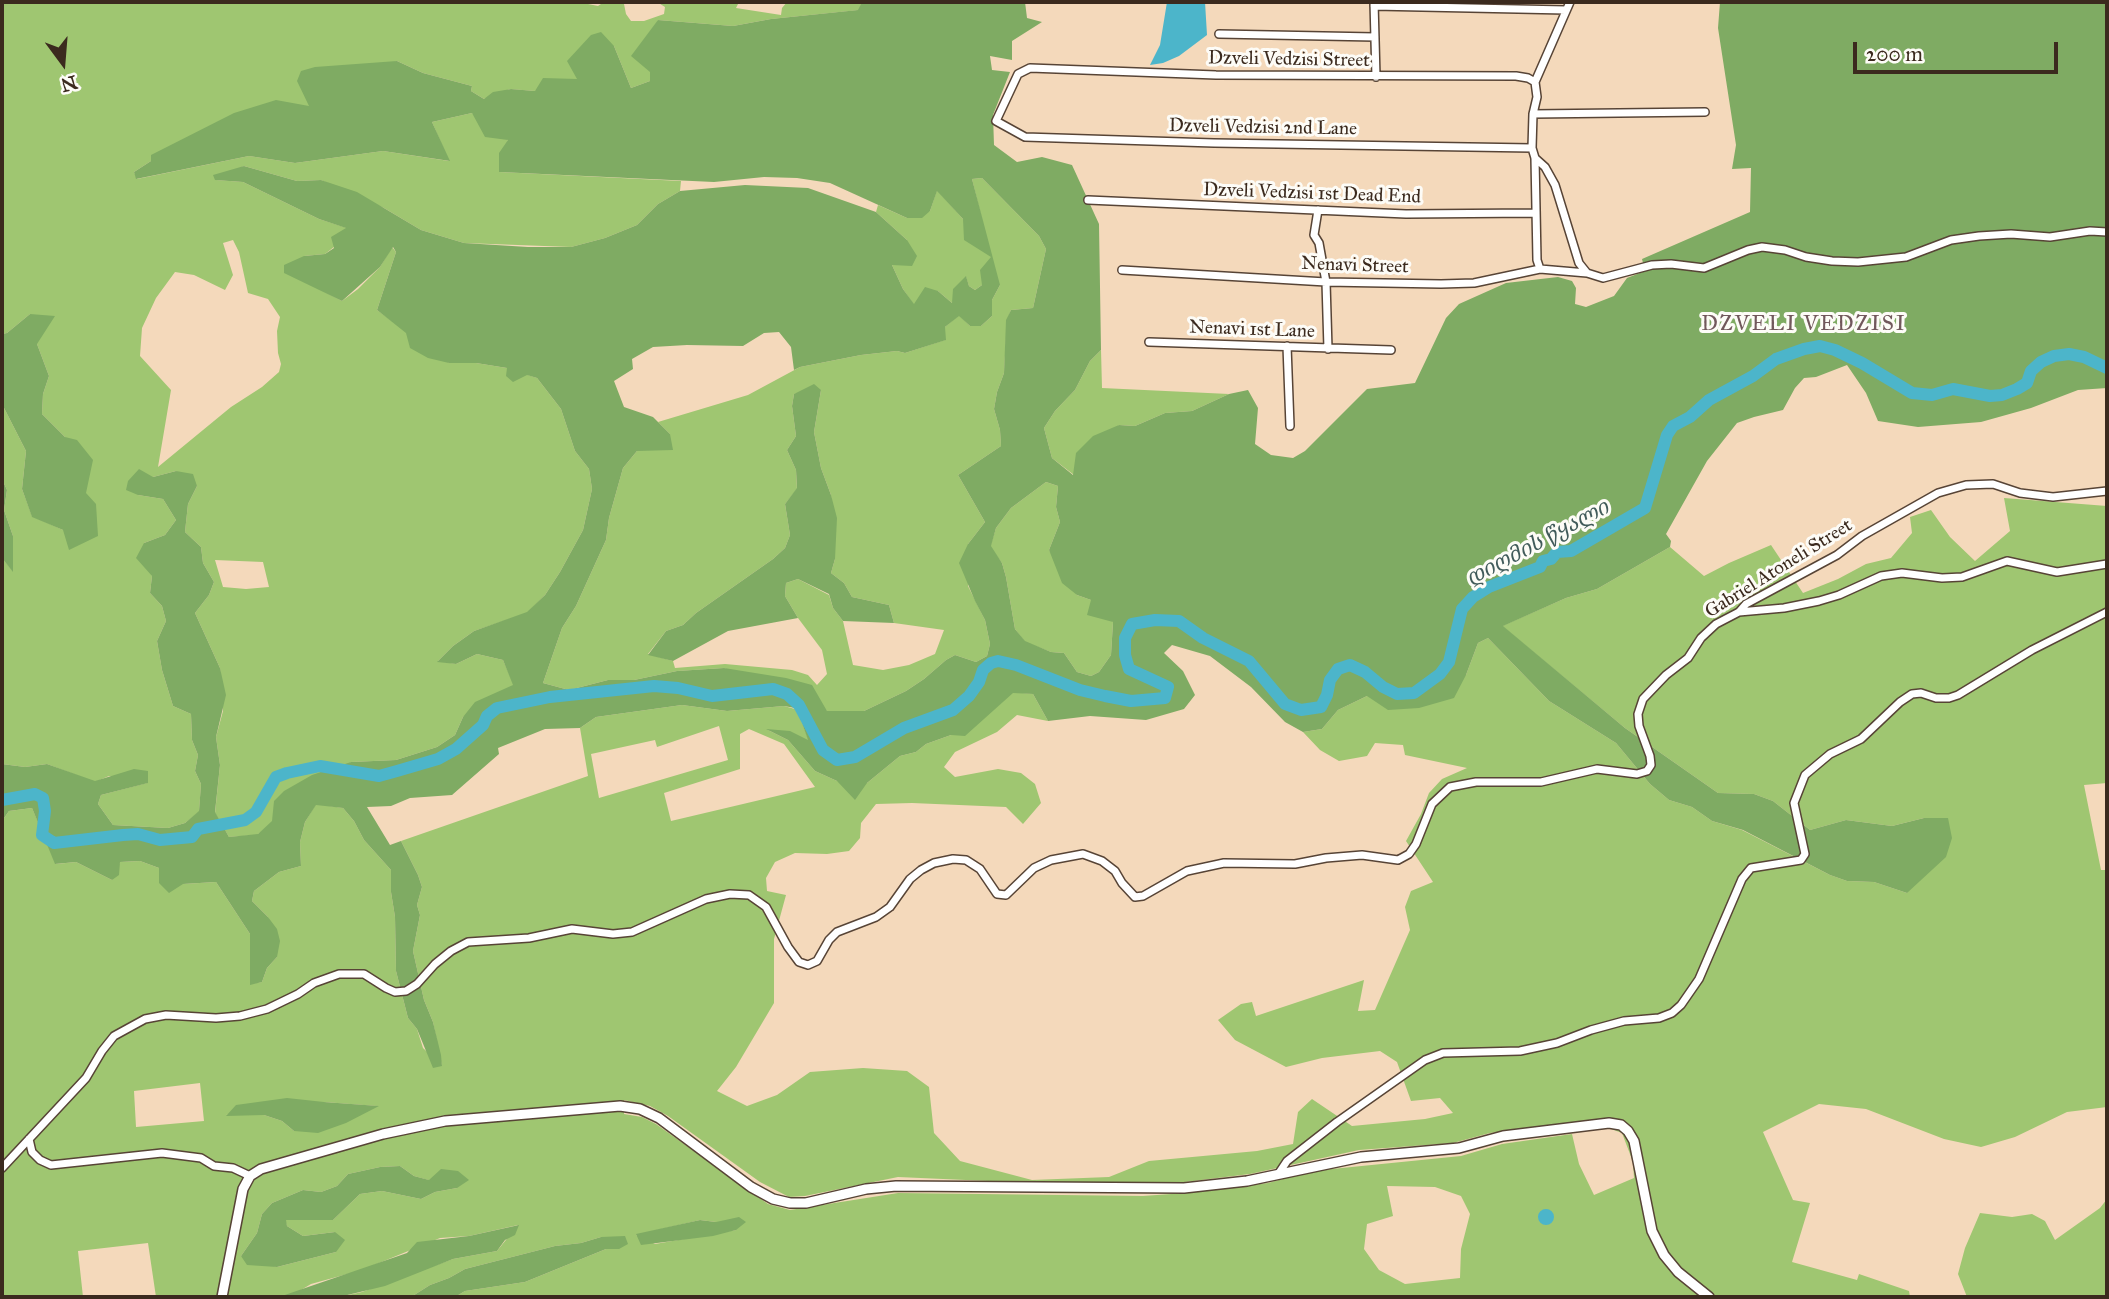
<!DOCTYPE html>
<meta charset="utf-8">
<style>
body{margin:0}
#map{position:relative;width:2109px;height:1299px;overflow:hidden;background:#f4d9bb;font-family:"IM FELL Great Primer",serif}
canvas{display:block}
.frame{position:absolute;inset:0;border:4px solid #3b2a1e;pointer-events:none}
.north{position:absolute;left:28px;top:28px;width:70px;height:70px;-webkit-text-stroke:5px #fdfcf7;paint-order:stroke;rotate:164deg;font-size:19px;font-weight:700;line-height:28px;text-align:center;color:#3b2a1e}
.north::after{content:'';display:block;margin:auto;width:24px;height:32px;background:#3b2a1e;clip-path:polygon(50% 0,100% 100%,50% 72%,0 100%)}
.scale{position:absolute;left:1853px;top:42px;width:205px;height:32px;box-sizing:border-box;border:4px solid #3b2a1e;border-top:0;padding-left:9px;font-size:21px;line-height:24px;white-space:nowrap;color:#3b2a1e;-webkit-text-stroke:5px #fdfcf7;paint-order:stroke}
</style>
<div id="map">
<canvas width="2109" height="1299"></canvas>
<div class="frame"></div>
<div class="north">N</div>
<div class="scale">200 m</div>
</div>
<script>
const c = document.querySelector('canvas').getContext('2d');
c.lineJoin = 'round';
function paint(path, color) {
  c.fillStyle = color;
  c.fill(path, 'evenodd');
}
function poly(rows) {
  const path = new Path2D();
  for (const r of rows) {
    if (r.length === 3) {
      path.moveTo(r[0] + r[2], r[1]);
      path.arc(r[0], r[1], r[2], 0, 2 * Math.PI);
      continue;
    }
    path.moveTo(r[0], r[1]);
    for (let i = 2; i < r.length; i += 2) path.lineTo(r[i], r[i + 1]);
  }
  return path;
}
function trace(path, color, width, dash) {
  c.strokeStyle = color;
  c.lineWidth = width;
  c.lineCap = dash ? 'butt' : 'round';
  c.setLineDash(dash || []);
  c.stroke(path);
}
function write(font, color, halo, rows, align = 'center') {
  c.font = font + ' "IM FELL Great Primer","Noto Serif Georgian",serif';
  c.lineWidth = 6;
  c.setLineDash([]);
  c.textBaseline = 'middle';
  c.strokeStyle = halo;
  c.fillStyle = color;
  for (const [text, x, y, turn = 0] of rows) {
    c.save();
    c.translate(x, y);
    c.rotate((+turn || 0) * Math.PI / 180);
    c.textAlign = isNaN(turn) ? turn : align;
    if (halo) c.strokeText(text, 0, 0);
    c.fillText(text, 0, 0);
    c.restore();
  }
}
paint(poly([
 [2,2,578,2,598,6,604,2,621,2,624,4,626,14,631,21,644,21,664,14,665,7,657,2,739,2,736,8,781,15,782,8,787,2,862,2,859,10,771,19,733,26,658,20,650,81,631,88,614,46,578,79,535,91,510,89,484,99,471,91,472,86,423,73,397,61,310,106,151,161,134,172,137,179,249,156,295,163,383,151,449,161,432,122,472,113,508,140,499,172,681,181,680,191,658,204,637,225,605,238,571,247,464,243,421,230,384,208,321,180,297,181,244,166,216,180,243,182,319,219,347,228,334,247,325,254,304,256,315,287,342,301,358,289,380,267,392,247,396,252,377,310,449,363,476,363,507,368,537,378,561,409,575,451,589,469,592,489,583,530,560,572,545,595,527,613,474,631,453,646,438,661,456,664,477,654,503,660,514,685,463,717,455,735,437,747,396,760,351,762,257,835,229,837,215,813,220,765,216,737,223,711,220,668,195,613,209,595,214,582,203,563,201,547,185,532,188,504,197,486,176,471,153,477,138,495,163,499,176,520,165,535,144,543,152,576,150,593,162,606,166,621,157,641,162,670,173,706,191,714,192,740,198,755,195,771,201,784,199,812,185,823,168,828,113,825,98,804,101,795,147,783,109,776,95,782,47,764,25,767,2,764,2,558,13,571,13,536,4,510,7,490,2,479,2,404,26,451,22,489,32,516,63,530,86,493,65,437,42,414,43,394,49,376,37,344,30,314,7,333,2,334],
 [233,240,239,252,248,293,268,299,280,317,277,331,278,353,281,364,279,372,262,387,231,407,158,467,171,390,140,356,142,328,156,298,175,272,194,275,225,290,233,275,223,243],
 [215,560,263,562,269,587,246,589,223,587],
 [982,178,1039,236,1046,249,1033,308,1011,310,1007,320,1004,373,997,392,994,409,1000,430,1001,446,958,475,985,522,968,544,968,586,985,620,990,644,987,656,976,662,955,655,946,660,924,679,906,691,864,711,827,711,724,668,677,671,634,680,608,680,569,690,543,683,562,628,576,606,606,540,609,518,623,468,637,451,670,434,658,422,748,395,800,367,861,355,897,351,905,353,945,340,945,327,959,315,970,326,981,326,992,316,992,300,1000,285,982,285,975,290,969,286,966,277,952,303,938,291,914,305,903,289,892,265,907,240,876,212,878,205,907,218,930,211,937,190,963,219,991,256,972,179],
 [821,390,814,432,821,468,831,495,835,559,831,573,844,583,852,597,889,605,894,623,944,630,935,654,909,665,883,670,853,665,843,621,833,608,829,595,798,579,786,583,785,596,798,618,822,650,827,674,817,685,808,675,792,670,725,664,675,668,673,661,648,654,666,631,683,625,696,613,773,559,785,548,790,535,785,504,797,489,796,470,787,450,796,436,792,406,794,394],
 [1101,350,1102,388,1229,394,1192,411,1165,413,1135,426,1119,425,1074,475,1052,458,1044,428,1055,411,1075,390,1090,361],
 [1046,482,1058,486,1056,507,1060,522,1049,550,1077,595,1091,600,1113,622,1111,655,1099,672,1091,676,1077,672,1064,653,1051,652,1025,642,1015,629,1006,577,1002,563,990,547,996,528,1011,508],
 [2004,498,2107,506,2107,783,2084,785,2101,870,2107,870,2107,1107,2067,1112,2015,1137,1981,1147,1944,1139,1866,1109,1819,1104,1763,1132,1793,1200,1810,1203,1792,1262,1857,1280,1859,1274,1909,1291,1910,1297,455,1297,465,1291,525,1282,606,1249,619,1249,601,1237,581,1243,555,1246,465,1269,449,1278,430,1285,411,1297,339,1297,362,1292,453,1259,497,1251,518,1225,469,1236,440,1238,362,1270,311,1284,296,1293,279,1297,156,1297,148,1243,78,1251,83,1297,2,1297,2,821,9,811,32,808,56,864,76,862,112,880,120,862,140,861,159,868,183,884,216,882,250,934,250,984,262,982,267,968,277,957,268,917,252,901,254,891,279,872,301,866,300,842,305,822,316,804,343,808,354,821,364,840,391,870,391,892,395,917,396,971,408,1018,417,1029,423,1048,442,1066,433,1022,424,1000,413,951,420,915,417,905,422,887,418,875,401,841,588,776,580,728,596,717,682,705,727,711,784,706,795,709,801,720,809,741,768,730,788,740,815,771,837,781,867,783,900,756,916,752,926,744,951,735,996,707,1012,692,1033,694,1048,721,1017,715,997,732,955,752,944,767,955,777,998,769,1021,773,1035,784,1041,803,1023,824,1006,807,912,803,876,804,861,823,860,838,849,851,827,854,795,853,775,862,766,878,767,891,786,895,774,939,774,1003,736,1067,717,1091,747,1106,777,1095,810,1072,863,1068,907,1071,929,1087,934,1133,960,1161,1032,1180,1109,1177,1149,1161,1257,1151,1293,1144,1298,1112,1312,1099,1352,1126,1425,1119,1453,1113,1440,1098,1411,1101,1397,1062,1380,1051,1322,1058,1286,1067,1235,1040,1218,1020,1241,1004,1252,1002,1256,1016,1364,980,1358,1011,1375,1010,1410,930,1405,907,1411,891,1433,882,1406,841,1421,814,1429,793,1442,779,1467,768,1405,755,1403,745,1375,743,1367,756,1339,761,1320,750,1303,732,1322,729,1338,710,1367,696,1466,675,1478,643,1488,638,1549,701,1616,743,1650,784,1669,800,1692,807,1712,821,1742,830,1830,875,1847,881,1874,882,1907,893,1924,818,1892,826,1846,820,1810,830,1773,801,1754,794,1718,793,1625,728,1502,626,1566,598,1597,589,1670,547,1704,576,1729,563,1771,545,1803,593,1838,579,1866,564,1891,558,1912,533,1910,517,1931,510,1950,537,1975,561,2010,531],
 [719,726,728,760,599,798,591,754,655,740,657,747],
 [749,729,784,744,815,787,671,821,664,793,740,769,740,734],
 [200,1083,204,1121,136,1127,134,1091],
 [624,1100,650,1106,668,1116,760,1182,789,1197,805,1196,898,1177,1011,1182,1185,1182,1250,1174,1359,1150,1453,1143,1490,1133,1602,1119,1611,1129,1622,1133,1633,1162,1634,1178,1594,1195,1579,1164,1572,1134,1502,1144,1461,1156,1312,1171,1268,1183,1185,1193,1143,1196,898,1193,790,1210,768,1204,656,1124,642,1117,624,1114],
 [324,1102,377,1106,294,1131,282,1121,264,1115,226,1115],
 [400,1166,414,1176,457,1188,435,1192,421,1199,382,1191,360,1194,333,1220,285,1220,287,1226,303,1236,335,1232,336,1252,277,1267,241,1256,257,1233,262,1214,272,1203,303,1190,321,1192,337,1186,348,1174,380,1167],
 [1387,1186,1435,1187,1461,1196,1470,1214,1461,1249,1460,1278,1405,1284,1379,1270,1364,1249,1367,1224,1393,1216],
 [700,1220,716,1222,736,1230,655,1244,636,1235],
 [2107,1199,2107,1297,1967,1297,1958,1274,1965,1248,1980,1213,2012,1217,2032,1214,2045,1221,2055,1240,2100,1208]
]), '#9fc671');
paint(poly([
 [862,2,1025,2,1027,18,1042,22,1012,41,1012,60,990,56,992,70,1010,72,993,115,994,145,1017,162,1042,157,1072,165,1099,224,1101,350,1090,361,1075,390,1055,411,1044,428,1052,458,1073,475,1076,453,1093,436,1119,425,1135,426,1165,413,1192,411,1229,394,1248,390,1258,408,1255,444,1271,455,1293,458,1305,451,1367,389,1415,383,1446,318,1459,304,1506,283,1558,277,1572,281,1576,288,1575,304,1586,307,1614,296,1627,278,1645,271,1642,259,1750,212,1751,168,1732,169,1736,145,1718,28,1720,2,2107,2,2107,388,2078,390,2031,408,1981,422,1918,427,1878,421,1866,393,1847,365,1816,377,1804,378,1795,388,1783,410,1754,417,1737,423,1707,461,1666,534,1671,541,1670,547,1597,589,1566,598,1503,626,1625,728,1718,793,1754,794,1773,801,1810,830,1846,820,1892,826,1924,818,1948,818,1952,838,1946,857,1907,893,1874,882,1847,881,1830,875,1743,830,1712,821,1692,807,1669,800,1650,784,1616,743,1549,701,1488,638,1478,643,1466,675,1454,698,1419,708,1388,710,1367,696,1338,710,1322,729,1303,732,1285,722,1251,687,1210,656,1172,645,1164,653,1183,671,1195,695,1184,709,1146,720,1090,716,1048,721,1033,694,1013,693,965,736,951,735,926,744,916,752,900,756,867,783,855,800,837,781,815,771,788,740,766,729,790,731,808,740,801,720,795,708,784,706,727,711,682,705,596,717,580,728,545,729,498,748,499,754,452,795,410,798,391,806,367,807,390,845,401,841,418,875,422,887,417,905,420,915,413,951,424,1000,433,1022,441,1055,442,1066,433,1068,417,1029,408,1018,396,971,395,917,391,892,391,870,364,840,354,821,343,808,316,805,305,822,300,842,301,866,279,872,254,891,252,901,268,917,277,929,280,941,277,957,267,968,262,982,250,985,250,934,216,882,183,884,169,893,159,883,159,868,140,861,120,862,119,875,112,880,76,862,55,864,32,808,9,811,2,821,2,764,25,767,47,764,95,781,134,769,148,771,148,783,101,795,98,804,113,825,168,828,185,823,199,811,201,784,195,771,198,755,192,740,191,714,173,706,162,670,157,641,166,621,162,606,150,593,152,576,136,558,144,543,165,535,176,520,163,499,138,495,126,490,128,481,139,469,153,477,176,471,193,474,197,486,188,504,185,532,201,547,203,563,214,582,209,595,195,613,220,668,226,695,216,737,220,765,215,812,229,837,258,834,272,821,274,801,284,791,312,775,351,762,396,760,437,747,455,735,463,717,475,702,513,685,503,660,477,654,456,664,437,662,453,646,474,631,527,612,545,595,560,572,583,530,592,489,589,469,575,451,561,409,537,378,527,375,513,382,506,376,507,368,476,363,449,363,428,358,410,348,406,333,377,310,396,252,393,247,380,267,342,301,284,273,284,265,304,256,325,254,334,248,331,237,346,228,319,219,243,182,215,180,213,175,244,166,297,181,321,180,357,192,421,230,464,243,528,247,571,247,605,238,637,225,658,204,680,191,745,185,808,188,876,212,907,240,917,256,912,266,892,265,903,289,914,304,925,287,938,291,952,303,953,289,966,276,969,286,975,290,982,285,980,270,991,257,964,240,963,219,937,191,930,211,922,218,907,218,830,183,797,178,764,177,714,182,499,172,499,153,508,140,485,137,472,113,432,122,450,161,383,151,295,163,249,156,136,179,134,172,151,161,151,155,234,113,276,100,309,106,297,81,301,71,315,67,397,61,423,73,472,86,471,91,484,99,493,92,511,89,535,91,543,78,577,79,567,61,591,35,601,32,614,46,631,88,650,81,650,72,631,56,658,20,733,26,771,19,858,10],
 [982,178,1039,236,1046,249,1033,308,1011,310,1006,320,1004,373,997,392,994,409,1000,430,1001,446,958,475,985,522,968,544,959,563,975,601,985,620,990,644,987,656,976,662,955,655,946,660,924,679,906,691,864,711,827,711,812,685,786,678,724,668,677,671,634,680,608,680,569,690,543,683,562,628,576,606,606,540,609,518,623,468,637,451,673,450,670,434,653,417,624,407,614,381,633,369,632,359,653,347,687,345,743,346,764,333,779,332,791,347,794,370,800,367,861,355,897,351,905,353,946,340,945,327,959,316,970,326,981,326,992,316,992,300,1000,285,972,179],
 [1046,482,1058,486,1056,507,1060,522,1049,550,1062,583,1077,595,1091,600,1087,615,1113,622,1111,655,1099,672,1091,676,1077,672,1064,653,1051,652,1025,641,1015,629,1006,577,1002,563,991,546,996,528,1011,508],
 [30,314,55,316,37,344,49,376,43,394,42,414,65,437,77,440,93,460,86,493,96,504,98,536,69,550,63,530,32,517,22,489,26,451,2,404,2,334,7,333],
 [814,384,821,390,814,432,821,468,831,495,837,518,835,559,831,573,844,583,852,597,889,605,894,623,843,621,833,608,829,594,798,579,786,583,785,596,798,618,728,631,673,661,648,655,666,631,683,625,696,613,773,559,785,548,790,535,785,504,797,488,796,470,787,450,796,436,792,406,794,394],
 [2,479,7,490,4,510,13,536,13,572,2,558],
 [287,1098,324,1102,379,1106,346,1123,318,1133,294,1131,282,1121,264,1115,226,1116,236,1105],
 [400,1166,414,1176,429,1180,441,1169,458,1171,469,1180,457,1188,435,1192,421,1199,382,1191,360,1194,333,1220,286,1220,287,1226,303,1236,335,1232,345,1240,336,1252,277,1267,247,1265,241,1256,257,1233,262,1214,272,1203,303,1190,321,1192,337,1186,348,1174,380,1167],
 [739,1217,746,1222,736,1230,713,1236,641,1245,636,1234,700,1220,716,1222],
 [519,1225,515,1235,505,1240,497,1251,453,1259,385,1286,339,1297,279,1297,407,1253,417,1242,469,1236],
 [625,1236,628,1244,619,1249,606,1249,525,1282,465,1291,455,1297,411,1297,430,1285,449,1278,465,1269,555,1246,581,1243,601,1237]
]), '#7fab63');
paint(poly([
 [1167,2,1205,2,1207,35,1179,56,1163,63,1150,65,1160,45],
 [1546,1217,8]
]), '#4cb5ca');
trace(poly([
 [2,800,35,794,43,798,45,811,42,835,54,843,123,835,138,834,160,840,192,837,198,829,245,820,256,812,276,777,287,773,320,766,379,776,397,771,438,759,456,749,483,725,487,716,497,708,550,697,654,686,678,688,712,696,773,689,787,694,799,705,823,750,837,760,855,757,904,728,953,710,969,696,979,682,983,670,991,663,998,661,1016,665,1080,690,1105,696,1131,701,1165,698,1168,687,1129,669,1125,655,1125,638,1132,624,1155,620,1179,621,1203,638,1249,661,1285,704,1301,710,1321,707,1327,695,1330,680,1338,669,1350,665,1365,672,1383,687,1397,694,1414,693,1440,674,1449,662,1462,609,1473,597,1489,587,1540,567,1543,561,1551,559,1557,552,1571,551,1645,508,1667,435,1673,426,1690,417,1709,400,1753,376,1776,359,1804,349,1820,346,1835,350,1862,363,1912,393,1932,395,1953,389,1990,396,2002,395,2017,389,2027,383,2031,371,2041,362,2054,356,2069,354,2084,357,2107,368]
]), '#4cb5ca', 12);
const minor = poly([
 [1374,2,1376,77],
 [1374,6,1566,10],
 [1219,34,1375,37],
 [1535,82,1570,2],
 [1533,114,1705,112],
 [1532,148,1214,143,1025,137,996,121,1018,74,1030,68,1216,75,1516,76,1528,78,1535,82,1537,97,1533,114,1532,148,1535,158,1537,260,1540,269],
 [1535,158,1545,167,1555,185,1579,263,1587,273,1603,278,1652,265,1671,264,1704,268,1748,250,1762,247,1785,250,1806,257,1832,261,1858,262,1906,257,1951,240,1979,236,2011,234,2050,237,2090,231,2107,232],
 [1088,200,1406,214,1535,213],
 [1318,210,1314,235,1319,243,1326,282,1328,349],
 [1122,270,1326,282,1441,284,1474,283,1540,269,1587,273],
 [1149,342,1391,350],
 [1287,346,1290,426],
 [1739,612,1784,608,1819,601,1839,595,1881,576,1902,573,1942,578,1962,577,2007,561,2057,572,2107,564],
 [29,1139,32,1152,40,1160,51,1165,162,1153,201,1158,214,1166,233,1168,250,1176],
 [2,1168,86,1078,102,1051,114,1036,145,1019,166,1015,216,1018,240,1016,267,1009,298,994,314,983,339,974,364,974,386,988,395,992,406,991,417,984,435,964,451,951,468,942,529,938,572,929,613,934,632,932,706,899,730,894,749,895,766,907,788,947,799,962,808,965,817,961,829,940,837,932,876,917,890,907,910,879,921,870,934,863,953,859,966,860,980,869,997,894,1006,895,1034,868,1051,860,1083,854,1102,861,1115,871,1122,883,1135,897,1143,896,1187,871,1224,863,1295,864,1326,858,1362,855,1398,860,1409,854,1416,844,1432,804,1450,787,1476,782,1541,782,1597,769,1637,774,1647,771,1651,765,1650,756,1639,726,1638,714,1643,699,1666,675,1688,658,1701,638,1716,624,1739,612,1746,604,1837,555,1862,536,1938,493,1966,485,1993,484,2020,493,2053,497,2107,491],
 [1279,1173,1287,1161,1337,1122,1425,1060,1443,1053,1520,1051,1557,1043,1591,1030,1624,1021,1659,1018,1672,1013,1681,1005,1699,979,1742,879,1751,868,1801,860,1805,854,1794,803,1805,775,1830,754,1861,739,1900,702,1912,694,1921,693,1936,698,1949,698,1958,695,2032,650,2107,612]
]);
const tertiary = poly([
 [222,1297,243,1189,250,1176,261,1169,383,1134,445,1121,620,1106,640,1109,659,1118,751,1187,773,1199,790,1203,806,1203,866,1189,896,1186,1184,1188,1247,1181,1361,1157,1459,1148,1503,1136,1609,1123,1621,1125,1628,1131,1634,1141,1652,1231,1664,1255,1678,1272,1709,1297]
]);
trace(minor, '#574436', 10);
trace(tertiary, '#574436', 12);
trace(minor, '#fff', 7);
trace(tertiary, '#fff', 9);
write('19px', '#3b2a1e', '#fdfcf7', [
 ["Dzveli Vedzisi Street",1289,60,1],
 ["Dzveli Vedzisi 2nd Lane",1263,128,1],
 ["Dzveli Vedzisi 1st Dead End",1312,194,2],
 ["Nenavi Street",1355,266,2],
 ["Nenavi 1st Lane",1252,330,2],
 ["Gabriel Atoneli Street",1779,569,-32]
]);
c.letterSpacing = '2px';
write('21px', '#71585c', '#fdfcf7', [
 ["DZVELI VEDZISI",1804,325]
]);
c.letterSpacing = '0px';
write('italic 21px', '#415b5a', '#fdfcf7', [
 ["დიღმის წყალი",1538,544,-28]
]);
</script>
